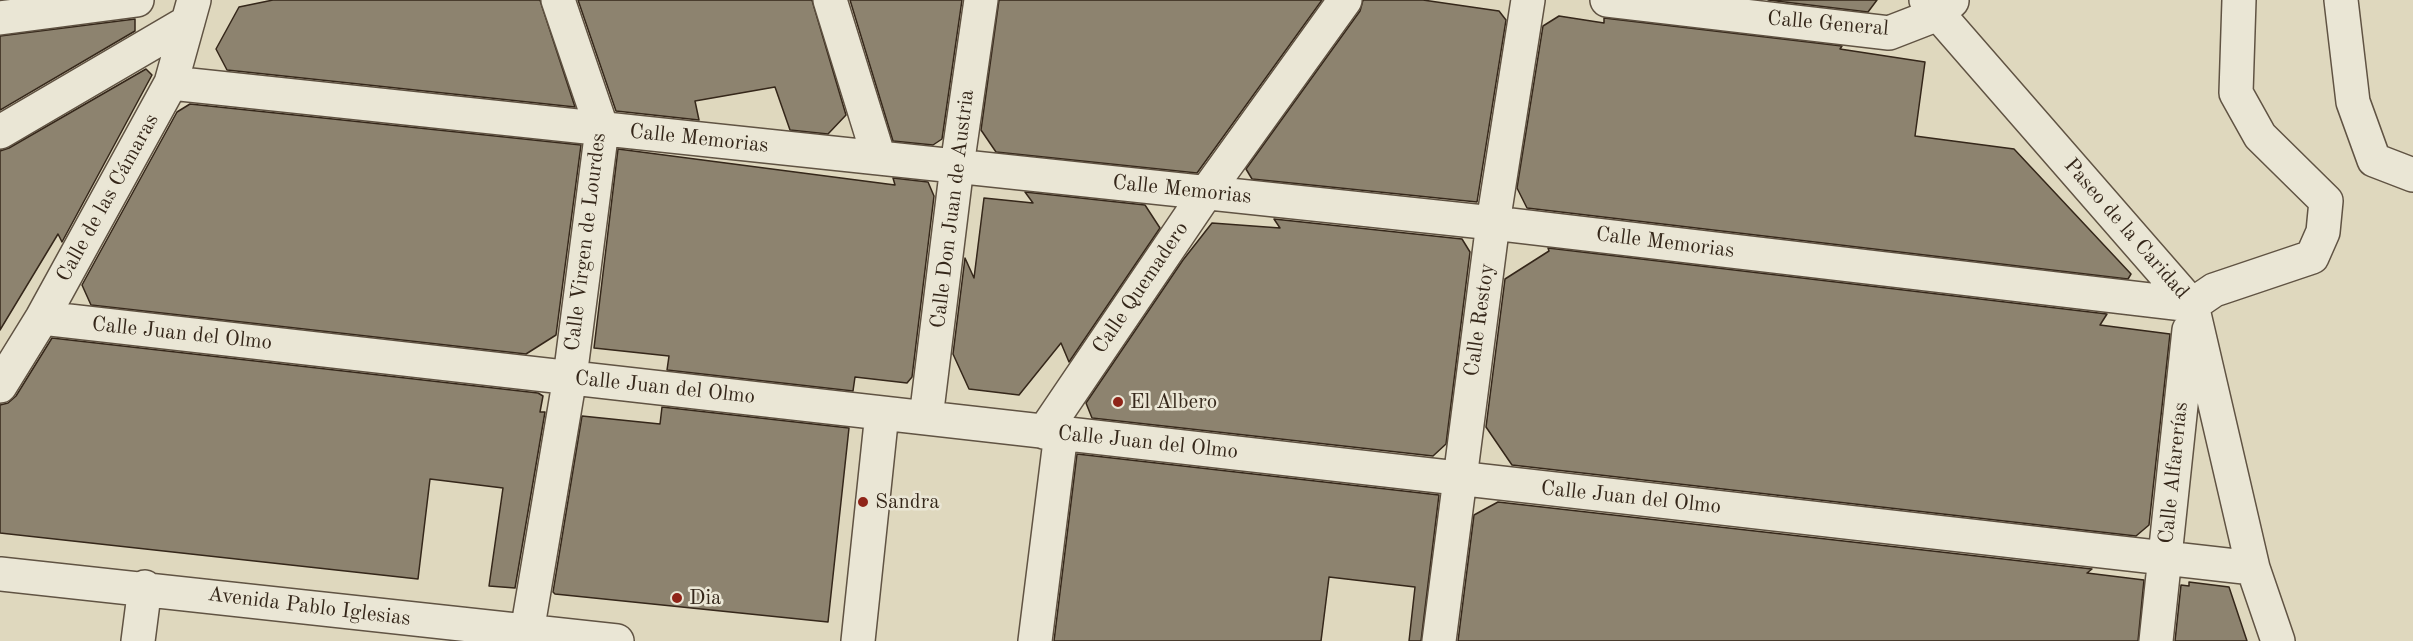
<!DOCTYPE html>
<meta charset="utf-8">
<style>
body{margin:0}
canvas{display:block;background:#dfd8be}
</style>
<canvas width="2413" height="641"></canvas>
<script>
const c = document.querySelector('canvas').getContext('2d');
c.lineJoin = 'round';
function paint(path, color) {
  c.fillStyle = color;
  c.fill(path, 'evenodd');
}
function poly(rows) {
  const path = new Path2D();
  for (const r of rows) {
    path.moveTo(r[0], r[1]);
    for (let i = 2; i < r.length; i += 2) path.lineTo(r[i], r[i + 1]);
  }
  return path;
}
function trace(path, color, width, dash) {
  c.strokeStyle = color;
  c.lineWidth = width;
  c.lineCap = dash ? 'butt' : 'round';
  c.setLineDash(dash || []);
  c.stroke(path);
}
function write(font, color, halo, rows, align = 'center') {
  c.font = font + ' "Old Standard TT",serif';
  c.lineWidth = 5;
  c.setLineDash([]);
  c.textBaseline = 'middle';
  c.strokeStyle = halo;
  c.fillStyle = color;
  for (const [text, x, y, turn = 0] of rows) {
    c.save();
    c.translate(x, y);
    c.rotate((+turn || 0) * Math.PI / 180);
    c.textAlign = isNaN(turn) ? turn : align;
    if (halo) c.strokeText(text, 0, 0);
    c.fillText(text, 0, 0);
    c.restore();
  }
}
const building = poly([
 [273,0,540,0,575,107,227,70,216,49,239,7,273,0],
 [578,0,812,0,846,115,828,134,790,130,775,87,695,101,699,120,616,111,578,0],
 [850,0,962,0,942,139,933,145,893,141,850,0],
 [999,0,1322,0,1197,173,996,152,981,130,999,0],
 [1363,0,1423,0,1499,11,1506,20,1477,202,1252,179,1246,169,1360,11,1363,0],
 [1768,0,1877,0,1868,12,1768,0],
 [1559,16,1604,23,1604,18,1842,46,1840,49,1925,62,1915,136,2014,149,2131,274,2128,279,1527,208,1517,188,1543,26,1559,16],
 [135,19,135,31,0,110,0,36,135,19],
 [146,69,152,75,62,242,58,234,0,330,0,151,9,148,146,69],
 [190,104,581,145,556,335,526,354,91,305,82,285,177,112,190,104],
 [618,149,895,185,893,178,928,182,934,196,912,377,907,383,855,377,853,391,667,370,669,356,594,348,618,149],
 [1025,192,1145,205,1160,228,1069,362,1061,343,1019,395,969,389,953,354,965,258,974,278,984,198,1033,203,1025,192],
 [1274,219,1462,239,1470,252,1446,444,1433,456,1092,418,1086,403,1183,260,1212,223,1280,228,1274,219],
 [1548,248,2107,314,2100,325,2170,334,2149,525,2136,536,1512,465,1486,427,1505,279,1549,251,1548,248],
 [52,338,538,393,543,396,540,412,545,412,515,588,489,586,503,488,430,479,418,579,0,533,0,405,8,403,16,396,52,338],
 [662,407,849,428,828,622,555,594,553,592,582,416,660,424,662,407],
 [1077,454,1439,495,1421,641,1409,641,1415,587,1329,577,1321,641,1054,641,1077,454],
 [1498,502,2092,569,2087,573,2144,580,2138,641,1458,641,1474,515,1498,502],
 [2189,582,2229,587,2247,641,2175,641,2181,585,2189,586,2189,582]
]);
paint(building, '#8d836f');
trace(building, '#35271a', 1.5);
const minor = poly([
 [830,0,879,158],
 [1607,0,1889,33,1938,14,1952,1],
 [1926,0,2192,305,2253,568,2278,641],
 [2341,0,2353,102,2374,160,2413,175],
 [0,18,137,0],
 [171,83,1493,223,2192,305],
 [0,132,188,22],
 [2192,305,2214,290,2312,257,2323,232,2326,201,2260,136,2236,93,2239,0],
 [42,318,2253,568],
 [0,386,42,318,171,83,194,0],
 [926,418,957,166,981,0],
 [1044,432,1206,193,1345,0],
 [0,574,617,641],
 [527,632,570,377,602,129,558,0],
 [138,641,145,587],
 [858,641,882,413],
 [1035,641,1061,433],
 [1439,641,1493,223,1528,0],
 [2156,641,2189,330]
]);
trace(minor, '#605343', 36);
trace(minor, '#eae6d5', 33);
for (const [x, y, r, color] of [
 [1118,402,6,"#8f2418"],
 [863,502,6,"#8f2418"],
 [677,598,6,"#8f2418"]
]) {
  const dot = new Path2D();
  dot.arc(x, y, r, 0, 2 * Math.PI);
  c.fillStyle = color;
  c.fill(dot);
  trace(dot, '#eae6d5', 2);
}
write('21px', '#35271a', '#eae6d5', [
 ["Calle General",1828,24,5],
 ["Calle Memorias",699,139,6],
 ["Calle Memorias",1182,190,6],
 ["Calle de las Cámaras",108,198,-61],
 ["Calle Don Juan de Austria",953,209,-83],
 ["Paseo de la Caridad",2126,229,49],
 ["Calle Virgen de Lourdes",586,242,-83],
 ["Calle Memorias",1665,243,7],
 ["Calle Quemadero",1141,288,-56],
 ["Calle Restoy",1480,320,-82],
 ["Calle Juan del Olmo",182,334,6],
 ["Calle Juan del Olmo",665,388,6],
 ["Calle Juan del Olmo",1148,443,6],
 ["Calle Alfarerías",2174,473,-84],
 ["Calle Juan del Olmo",1631,498,6],
 ["Avenida Pablo Iglesias",309,607,7]
]);
write('21px', '#35271a', '#eae6d5', [
 ["El Albero",1130,402],
 ["Sandra",875,502],
 ["Dia",689,598]
], 'left');
</script>
